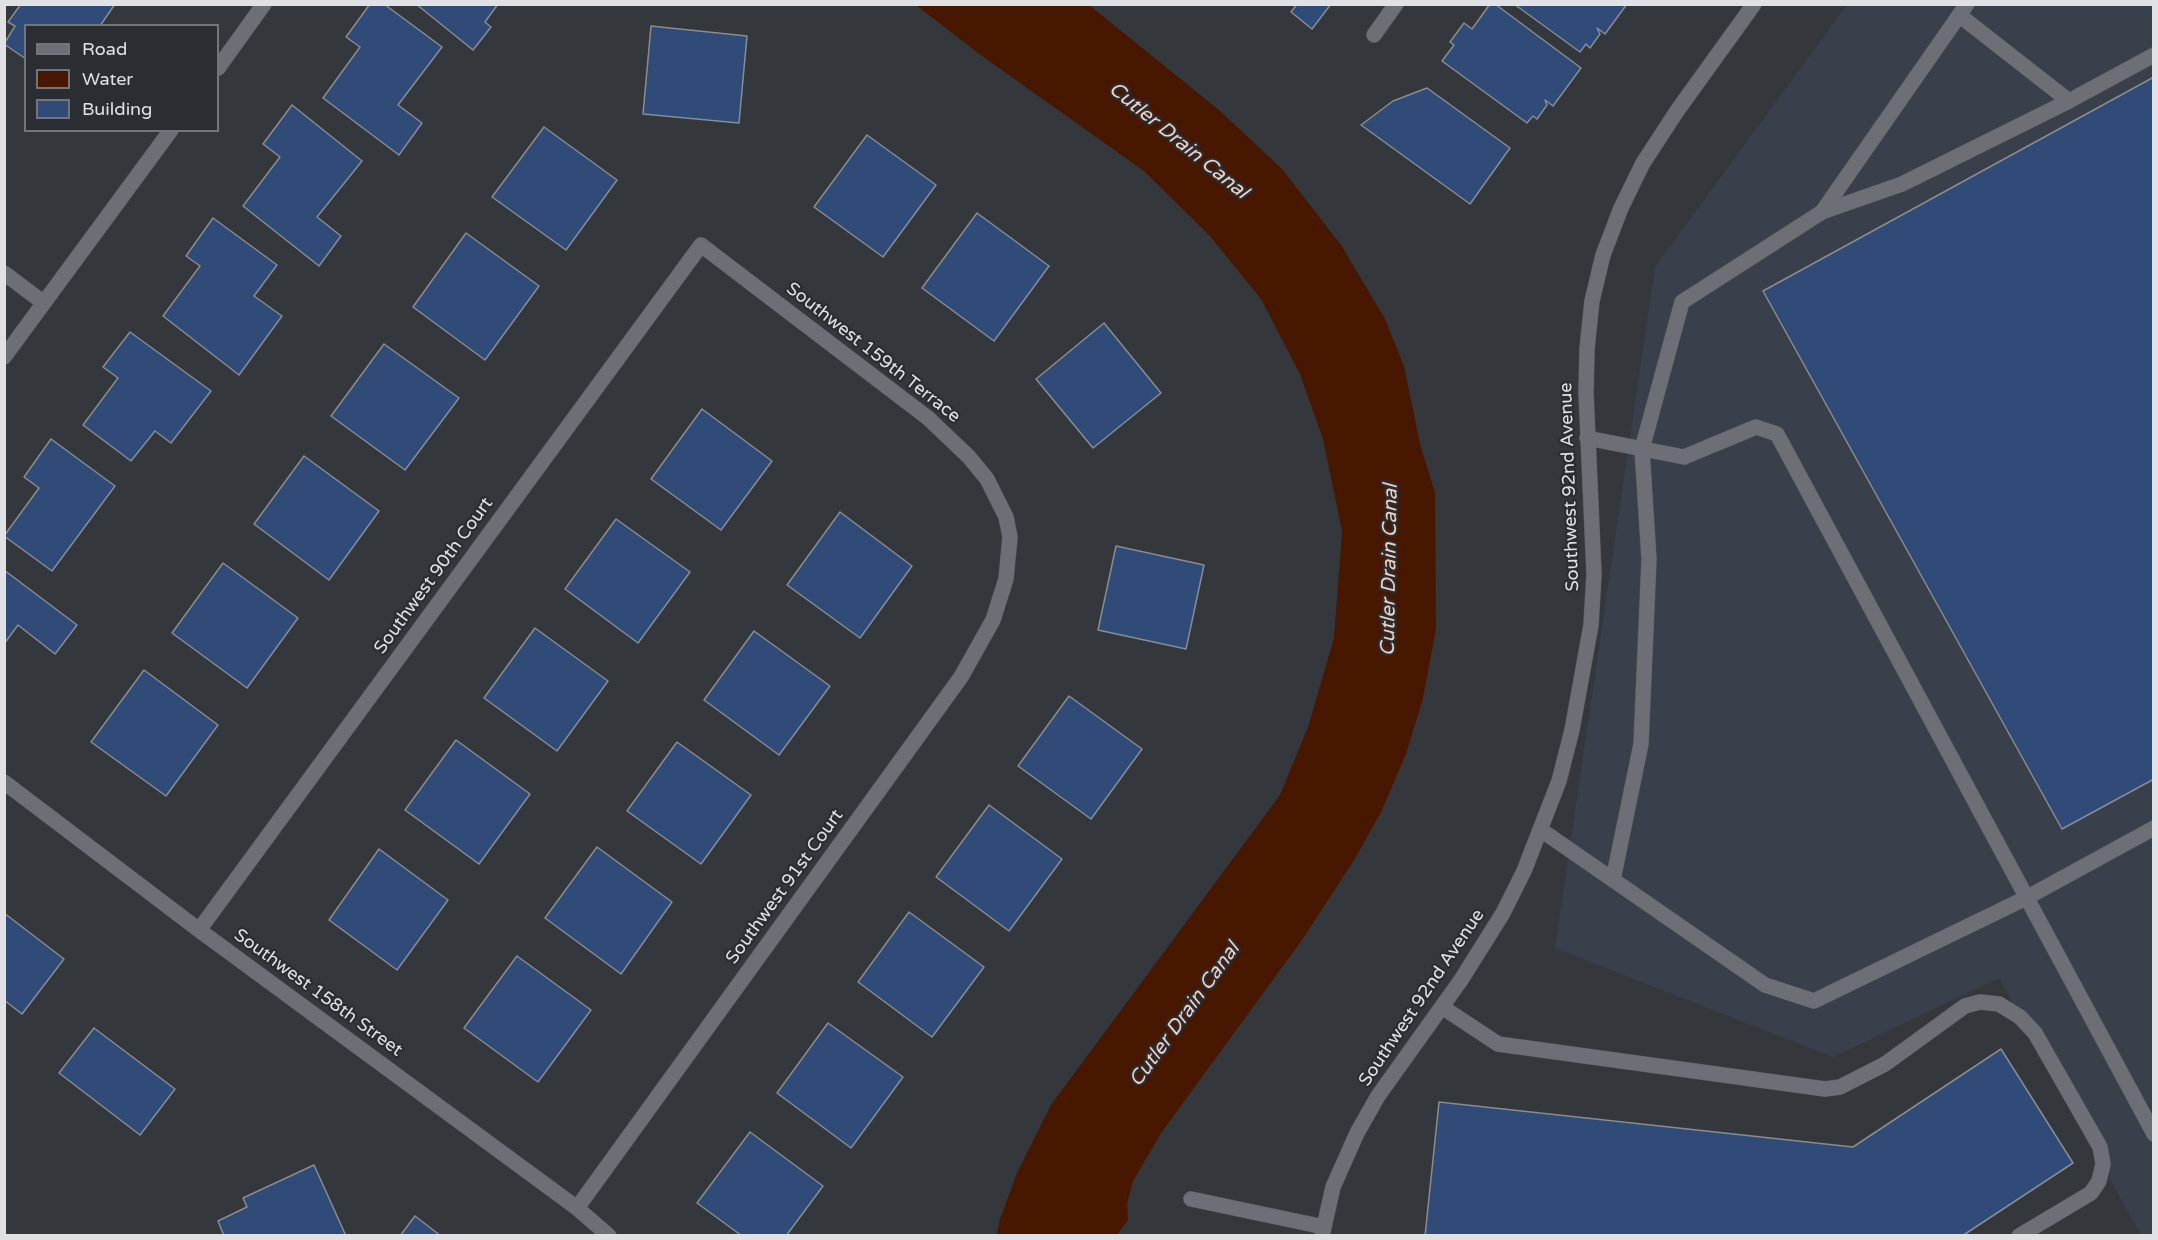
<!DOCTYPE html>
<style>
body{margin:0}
#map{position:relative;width:2158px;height:1240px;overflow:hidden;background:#34383d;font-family:"Varela Round",sans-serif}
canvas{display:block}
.frame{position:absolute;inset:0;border:6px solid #dfe1e5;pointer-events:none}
.legend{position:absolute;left:24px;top:24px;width:195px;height:108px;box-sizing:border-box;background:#2a2e33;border:2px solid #72767a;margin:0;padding:8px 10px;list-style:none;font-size:18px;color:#dfe1e5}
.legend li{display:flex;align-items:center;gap:12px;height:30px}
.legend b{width:30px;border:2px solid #72767a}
</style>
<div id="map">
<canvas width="2158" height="1240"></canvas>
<div class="frame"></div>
<ul class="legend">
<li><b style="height:8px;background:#6c7076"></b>Road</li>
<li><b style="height:16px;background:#471700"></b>Water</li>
<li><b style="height:16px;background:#304b77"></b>Building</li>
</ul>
</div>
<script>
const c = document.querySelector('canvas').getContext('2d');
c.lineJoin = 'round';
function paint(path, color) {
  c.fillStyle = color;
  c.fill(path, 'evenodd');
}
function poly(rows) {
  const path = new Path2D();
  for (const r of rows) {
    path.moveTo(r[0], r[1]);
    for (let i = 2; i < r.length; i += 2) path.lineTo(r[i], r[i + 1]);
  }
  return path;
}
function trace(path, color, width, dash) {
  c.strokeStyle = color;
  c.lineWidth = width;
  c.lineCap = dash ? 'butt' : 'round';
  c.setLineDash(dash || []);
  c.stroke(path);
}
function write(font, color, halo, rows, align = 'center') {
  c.font = font + ' "Varela Round",sans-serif';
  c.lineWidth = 4.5;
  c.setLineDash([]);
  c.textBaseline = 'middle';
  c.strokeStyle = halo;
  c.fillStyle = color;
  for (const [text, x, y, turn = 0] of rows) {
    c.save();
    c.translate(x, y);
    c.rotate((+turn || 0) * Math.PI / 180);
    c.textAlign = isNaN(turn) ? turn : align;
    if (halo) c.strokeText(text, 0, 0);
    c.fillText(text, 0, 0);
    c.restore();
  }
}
paint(poly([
 [1847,5,2153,5,2153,1235,2141,1235,1999,978,1833,1057,1555,948,1655,267]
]), '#3a404b');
paint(poly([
 [916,5,1089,5,1219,110,1282,169,1341,245,1385,319,1404,366,1420,444,1435,493,1436,629,1423,698,1406,754,1381,812,1354,860,1302,940,1161,1133,1133,1181,1127,1204,1128,1220,1117,1235,997,1235,999,1222,1017,1173,1051,1105,1280,795,1308,727,1334,638,1342,531,1323,439,1300,374,1261,299,1210,236,1144,171,982,56]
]), '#471700');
const building = poly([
 [21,4,115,4,100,26,26,26,26,59,4,44,15,26,8,22,21,4],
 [370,4,384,4,442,47,398,105,422,123,399,155,323,98,360,47,346,37,370,4],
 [416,4,498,4,485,22,491,27,473,50,416,4],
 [1297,4,1331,4,1312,29,1291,12,1297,4],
 [1490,4,1495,4,1581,68,1553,106,1545,100,1547,105,1537,119,1533,116,1527,123,1442,61,1454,45,1450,42,1464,23,1472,29,1490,4],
 [1514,4,1627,4,1605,34,1597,28,1600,34,1590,48,1586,44,1580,52,1514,4],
 [651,26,747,36,739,123,643,114,651,26],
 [2154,77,2154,779,2062,829,1763,291,2154,77],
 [1427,88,1510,148,1470,204,1361,125,1393,101,1427,88],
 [292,105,362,161,317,217,341,236,319,266,243,206,280,157,263,144,292,105],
 [544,127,617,180,566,250,492,197,544,127],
 [867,135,936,185,883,257,814,207,867,135],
 [977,213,1049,266,994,341,922,288,977,213],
 [213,218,277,265,254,296,282,316,239,375,163,316,200,266,186,256,213,218],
 [466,233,539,286,485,360,413,307,466,233],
 [1104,323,1161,393,1093,448,1036,379,1104,323],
 [130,332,211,391,171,443,155,431,131,461,83,425,118,378,103,367,130,332],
 [384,344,459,398,405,470,331,416,384,344],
 [702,409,772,461,721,530,651,479,702,409],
 [51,439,115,486,52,571,4,536,39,488,24,477,51,439],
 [304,456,379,511,329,580,254,524,304,456],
 [840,512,912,566,860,638,787,585,840,512],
 [616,519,690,572,638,643,565,589,616,519],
 [1116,546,1204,565,1186,649,1098,630,1116,546],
 [223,563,298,618,247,688,172,633,223,563],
 [4,570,77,625,55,654,18,625,4,644,4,570],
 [535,628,608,681,557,751,484,698,535,628],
 [754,631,830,686,779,755,704,700,754,631],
 [144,670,218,725,166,796,91,742,144,670],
 [1069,696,1142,749,1091,819,1018,766,1069,696],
 [456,740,530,794,479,864,405,810,456,740],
 [677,742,751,795,701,864,627,811,677,742],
 [989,805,1062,859,1009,931,936,877,989,805],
 [597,847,672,902,621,974,545,918,597,847],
 [379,849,448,900,397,970,329,920,379,849],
 [909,912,984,967,932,1037,858,982,909,912],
 [4,913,64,959,22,1014,4,1000,4,913],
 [517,956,591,1010,538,1082,464,1028,517,956],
 [828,1023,903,1077,851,1148,777,1093,828,1023],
 [94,1028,175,1089,140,1135,59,1073,94,1028],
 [2001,1049,2073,1163,1962,1236,1425,1236,1439,1102,1853,1147,2001,1049],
 [750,1132,823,1186,786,1236,742,1236,697,1203,750,1132],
 [314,1165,346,1236,224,1236,218,1221,247,1207,243,1198,314,1165],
 [415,1216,441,1236,400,1236,415,1216]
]);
paint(building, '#304b77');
trace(building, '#888c93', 1.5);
const minor = poly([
 [1959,15,2069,101,2154,55],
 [1374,35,1396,4],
 [218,68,264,4],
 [1822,212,1902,184,2069,101],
 [4,273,44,303],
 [4,357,171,130],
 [1587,438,1684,457,1756,427,1777,434,2154,1134],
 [4,782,199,930,577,1208,609,1236],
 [1541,830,1765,985,1814,1001,2026,898,2154,828],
 [1613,880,1641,744,1649,559,1642,449,1682,302,1822,212,1967,4],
 [199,930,701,245,928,418,969,457,987,479,1006,517,1010,537,1006,579,993,620,961,677,577,1208],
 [1442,1007,1498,1044,1825,1089,1840,1087,1885,1064,1965,1006,1980,1002,1999,1004,2020,1017,2035,1033,2100,1147,2103,1164,2099,1181,2091,1193,2019,1236],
 [1191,1199,1324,1227],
 [1322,1236,1333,1187,1357,1133,1378,1096,1461,980,1503,913,1524,871,1559,781,1572,730,1591,625,1594,574,1586,392,1587,349,1592,301,1603,255,1621,208,1643,163,1677,111,1754,4]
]);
trace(minor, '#53555a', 16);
trace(minor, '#6c7076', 15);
write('18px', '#dfe1e5', '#2a2e33', [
 ["Southwest 159th Terrace",873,353,38],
 ["Southwest 92nd Avenue",1570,487,-92],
 ["Southwest 90th Court",434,576,-54],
 ["Southwest 91st Court",785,887,-54],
 ["Southwest 158th Street",318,993,36],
 ["Southwest 92nd Avenue",1422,998,-56]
]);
write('italic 20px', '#f3d0c1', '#2a2e33', [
 ["Cutler Drain Canal",1178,141,39],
 ["Cutler Drain Canal",1390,570,-89],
 ["Cutler Drain Canal",1185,1015,-54]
]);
</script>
